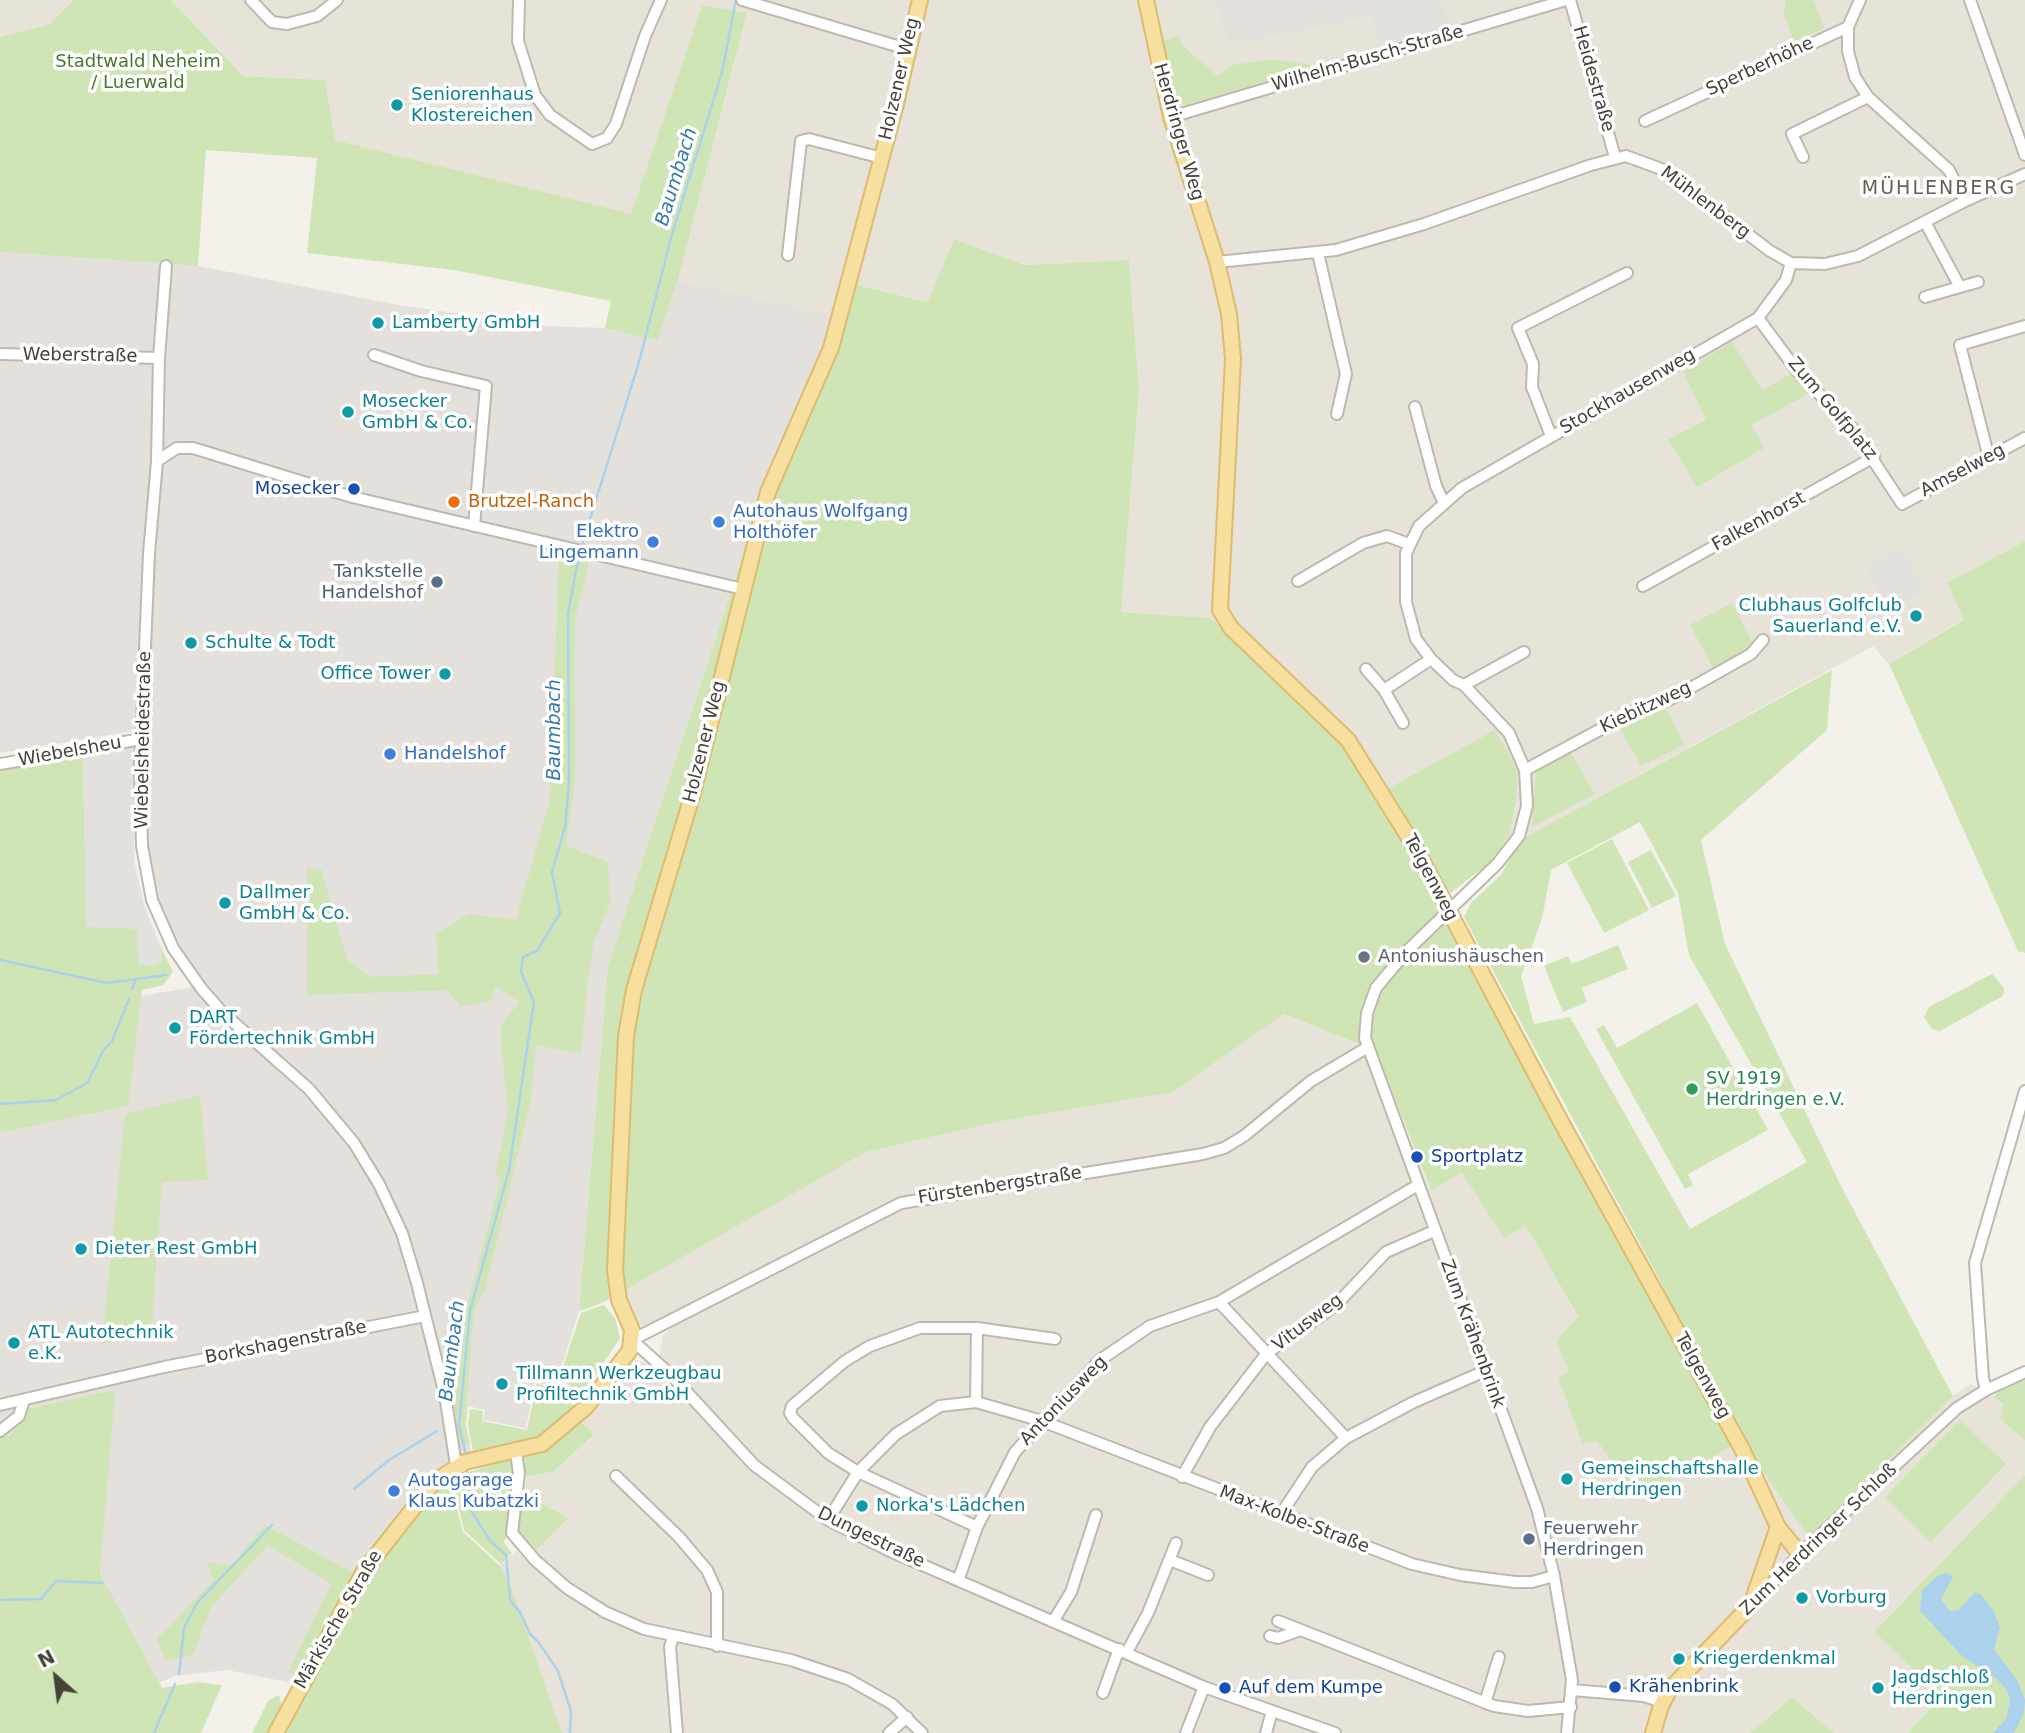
<!DOCTYPE html>
<meta charset="utf-8">
<style>
body{margin:0}
#map{position:relative;width:2025px;height:1733px;overflow:hidden;background:#f4f1ea;font-family:"DejaVu Sans",sans-serif}
canvas{display:block}
.north{position:absolute;left:21px;top:1642px;width:70px;height:70px;-webkit-text-stroke:5px #fff;paint-order:stroke;rotate:332deg;font-size:19px;font-weight:700;line-height:28px;text-align:center;color:#474239}
.north::after{content:'';display:block;margin:auto;width:24px;height:32px;background:#474239;clip-path:polygon(50% 0,100% 100%,50% 72%,0 100%)}
</style>
<div id="map">
<canvas width="2025" height="1733"></canvas>
<div class="north">N</div>
</div>
<script>
const c = document.querySelector('canvas').getContext('2d');
c.lineJoin = 'round';
function paint(path, color) {
  c.fillStyle = color;
  c.fill(path, 'evenodd');
}
function poly(rows) {
  const path = new Path2D();
  for (const r of rows) {
    path.moveTo(r[0], r[1]);
    for (let i = 2; i < r.length; i += 2) path.lineTo(r[i], r[i + 1]);
  }
  return path;
}
function trace(path, color, width, dash) {
  c.strokeStyle = color;
  c.lineWidth = width;
  c.lineCap = dash ? 'butt' : 'round';
  c.setLineDash(dash || []);
  c.stroke(path);
}
function write(font, color, halo, rows, align = 'center') {
  c.font = font + ' "DejaVu Sans",sans-serif';
  c.lineWidth = 7;
  c.setLineDash([]);
  c.textBaseline = 'middle';
  c.strokeStyle = halo;
  c.fillStyle = color;
  for (const [text, x, y, turn = 0] of rows) {
    c.save();
    c.translate(x, y);
    c.rotate((+turn || 0) * Math.PI / 180);
    c.textAlign = isNaN(turn) ? turn : align;
    if (halo) c.strokeText(text, 0, 0);
    c.fillText(text, 0, 0);
    c.restore();
  }
}
paint(poly([
 [0,0,73,0,50,24,0,37],
 [171,0,1214,0,1228,45,1372,17,1452,33,1441,0,2025,0,2025,541,1947,583,1964,619,1889,664,1873,646,1520,840,1508,838,1516,802,1377,794,1210,618,1121,612,1139,390,1129,260,1025,265,954,239,929,302,854,284,841,317,678,280,747,14,702,5,631,215,334,140,325,80,243,76],
 [1284,1014,1376,1051,1430,1190,1462,1173,1504,1237,1526,1226,1578,1318,1556,1340,1569,1372,1558,1377,1582,1444,1597,1441,1638,1499,1741,1441,1811,1538,1952,1396,1971,1384,2004,1403,2000,1419,2025,1441,2025,1475,1874,1632,1941,1696,1908,1733,1834,1733,1792,1697,1750,1733,562,1733,510,1584,500,1566,516,1551,525,1559,569,1518,523,1493,527,1477,553,1472,594,1436,580,1421,634,1359,648,1364,660,1353,663,1335,669,1330,658,1322,648,1327,638,1324,624,1290,866,1152,997,1122,1173,1092]
]), '#e7e3d9');
paint(poly([
 [1214,0,1441,0,1453,33,1383,51,1372,17,1228,45],
 [0,252,198,266,398,305,545,326,605,328,656,341,678,280,841,317,771,470,608,966,579,1311,555,1388,535,1381,526,1428,483,1420,485,1410,468,1406,466,1424,471,1452,455,1454,378,1543,300,1676,287,1682,227,1670,174,1676,159,1683,100,1573,114,1392,108,1391,30,1408,9,1436,0,1435,0,1133,127,1106,140,996,189,988,203,982,186,963,159,906,146,847,146,732,134,731,0,753]
]), '#e4e0db');
paint(poly([
 [73,0,171,0,243,76,325,80,335,140,631,214,702,5,747,13,678,280,657,341,605,328,611,301,454,270,307,253,317,158,206,150,198,266,0,252,0,37,50,24],
 [1786,0,1814,0,1824,28,1794,42,1784,14],
 [1178,36,1182,45,1217,76,1233,65,1273,59,1317,66,1185,105,1172,100,1162,41],
 [954,239,1025,265,1129,260,1139,390,1121,612,1210,618,1259,661,1337,739,1378,794,1495,730,1517,770,1516,802,1508,838,1488,864,1435,905,1650,1296,1664,1288,1464,917,1471,903,1501,875,1520,840,1832,670,1827,730,1701,840,1725,944,1842,1188,1953,1396,1810,1538,1741,1441,1638,1499,1597,1441,1582,1444,1558,1377,1569,1372,1556,1340,1578,1317,1526,1226,1504,1238,1462,1173,1431,1190,1376,1051,1284,1014,1173,1092,997,1122,866,1152,604,1302,579,1311,608,966,771,470,853,284,928,302],
 [1640,822,1678,893,1689,955,1807,1162,1690,1229,1570,1017,1534,1024,1521,976,1542,919,1551,870],
 [1732,342,1762,390,1791,374,1808,394,1751,425,1764,448,1697,487,1668,439,1707,420,1683,372],
 [2025,541,2025,953,2018,951,1889,664,1964,620,1947,583],
 [559,555,589,562,575,618,575,780,566,846,608,862,610,902,594,943,587,983,581,1054,536,1045,531,1100,485,1290,474,1312,465,1425,470,1443,460,1447,457,1447,450,1386,460,1368,466,1310,501,1178,495,1175,508,1113,500,1028,519,1002,495,986,491,1001,460,1007,448,990,307,995,307,868,321,869,347,960,370,977,439,974,436,934,469,914,516,920,550,800],
 [1732,603,1752,642,1750,651,1713,668,1690,625],
 [1666,709,1684,745,1641,766,1620,728,1644,713],
 [1570,752,1595,794,1532,827,1536,769],
 [83,755,86,900,137,929,153,964,161,963,160,945,173,972,163,985,142,990,128,1106,0,1133,0,768],
 [1612,839,1649,910,1604,933,1567,863],
 [1651,850,1676,896,1652,908,1628,862],
 [1618,945,1628,969,1582,988,1587,1002,1563,1012,1544,966,1568,956,1572,964],
 [1992,974,2004,988,2003,996,1940,1031,1932,1029,1924,1017,1929,1007],
 [1697,1003,1768,1130,1688,1174,1693,1185,1685,1189,1596,1029,1604,1025,1617,1048],
 [200,1095,208,1180,162,1182,151,1338,102,1344,125,1114],
 [604,1305,615,1318,620,1338,582,1395,562,1380,562,1370,581,1313],
 [2025,1377,2025,1441,2000,1419,2004,1403,1993,1397,2009,1383],
 [537,1383,556,1390,577,1408,538,1438,473,1452,468,1424,470,1409,483,1411,482,1421,527,1430],
 [109,1391,115,1392,100,1573,162,1688,198,1682,222,1685,201,1733,0,1733,0,1435,9,1436,30,1408],
 [1960,1420,2006,1464,1931,1542,1885,1497],
 [580,1421,594,1435,553,1472,514,1479,513,1488,569,1518,536,1550,515,1529,503,1541,512,1553,501,1564,464,1530,452,1477,554,1446],
 [2025,1475,2025,1733,1908,1733,1941,1696,1874,1632],
 [448,1476,463,1532,500,1566,510,1584,562,1733,282,1733,377,1561,409,1518],
 [265,1525,355,1574,299,1675,288,1672,331,1584,268,1545,211,1607,193,1655,166,1661,157,1639,213,1581,207,1562,230,1566],
 [279,1695,282,1707,270,1733,252,1733,268,1701],
 [1792,1697,1834,1733,1750,1733]
]), '#d0e5b6');
paint(poly([
 [1370,0,1437,0,1446,27,1380,47],
 [340,497,423,523,421,674,338,670],
 [1901,548,1924,592,1887,611,1865,567],
 [129,746,135,750,134,860,144,905,160,945,161,963,153,966,138,964,137,929,86,927,83,755]
]), '#e3e1de');
paint(poly([
 [1946,1573,1953,1577,1941,1599,1950,1611,1959,1610,1975,1592,1981,1595,1993,1610,2000,1628,1994,1649,2017,1680,2025,1700,2024,1713,2014,1733,1993,1733,2006,1719,2010,1701,2007,1690,1997,1679,1962,1656,1920,1611,1922,1590,1939,1575]
]), '#abd1ec');
trace(poly([
 [581,548,639,362,671,238,722,72,736,0],
 [0,960,107,983,166,975],
 [132,989,135,981],
 [0,1104,56,1100,87,1083,103,1051,112,1041,129,999],
 [466,1454,459,1425,470,1311,509,1170,534,1002,521,972,523,957,537,951,560,913,552,872,565,827,569,782,568,614,579,554],
 [467,1469,470,1509,491,1542,506,1555,510,1600,520,1612,530,1634,539,1643,558,1671,571,1711,570,1733],
 [354,1489,389,1460,437,1431],
 [0,1600,41,1599,56,1581,103,1583],
 [179,1674,184,1628,197,1603,272,1525],
 [154,1733,175,1684]
]), '#abd1ec', 2.5);
const minor = poly([
 [251,0,272,22,287,24,317,16,337,0],
 [519,0,518,41,535,95,550,115,592,144,607,138,616,124,645,36,661,0],
 [742,0,907,49],
 [1570,0,1615,157],
 [1860,0,1848,27,1848,51,1855,77,1868,97,1949,170,1965,201],
 [1970,0,2025,155],
 [1171,117,1566,0],
 [1645,121,1848,27],
 [1803,157,1792,134,1868,97],
 [1925,222,1960,287,1978,282],
 [1318,253,1346,374,1337,414],
 [788,255,801,141,809,139,882,158],
 [1217,262,1336,250,1424,224,1591,165,1626,156,1664,170,1770,251,1791,263,1825,264,1858,256,1965,201,2025,174],
 [1925,297,1960,287],
 [1758,318,1798,372,1852,428,1902,504,2025,438],
 [0,354,159,358],
 [374,355,421,371,486,386,474,526],
 [1415,407,1436,486,1443,501],
 [1551,436,1532,387,1533,364,1518,328,1627,273],
 [1989,458,1960,345,2025,326],
 [157,461,159,358,166,266],
 [1298,581,1363,543,1387,536,1409,544],
 [1643,586,1874,457],
 [1366,669,1384,690,1403,723],
 [1464,685,1524,652],
 [1384,690,1431,659],
 [0,764,141,739],
 [1525,770,1642,707,1671,699,1751,654,1763,640],
 [1219,1302,1346,1438],
 [632,1340,672,1376,754,1465,828,1520,890,1551,1204,1687,1335,1733],
 [632,1340,901,1203,1203,1154,1224,1148,1244,1136,1311,1081,1368,1047],
 [1986,1390,1983,1378,1975,1263,2025,1091],
 [976,1402,977,1328],
 [0,1405,164,1367,425,1316],
 [0,1431,19,1416,24,1400],
 [516,1453,519,1473,512,1533,535,1560,567,1588,605,1612,644,1629,791,1660,848,1679,892,1704,922,1733],
 [456,1465,445,1395,417,1283,402,1233,379,1184,354,1143,309,1089,222,1012,201,988,173,948,152,900,142,846,140,766,149,554,157,461,177,448,193,448,352,497,743,589],
 [616,1476,679,1537,707,1570,717,1592,717,1646],
 [1182,1477,1210,1427,1267,1353,1336,1305,1386,1252,1434,1231],
 [1281,1514,1312,1467,1346,1438,1414,1402,1485,1371],
 [828,1520,858,1472,896,1434,940,1406,976,1402,1042,1421,1412,1564,1460,1575,1515,1582,1532,1582,1554,1576],
 [977,1527,858,1472,828,1453,793,1418,790,1413,792,1406,845,1361,870,1346,920,1328,977,1328,1055,1339],
 [1170,1560,1208,1575],
 [959,1578,977,1527,1015,1452,1100,1360,1150,1326,1219,1302,1418,1185],
 [1753,1603,1800,1554,1957,1408,1986,1390,2025,1372],
 [1054,1620,1071,1592,1096,1515],
 [1278,1621,1494,1706,1528,1711,1571,1707],
 [1270,1636,1278,1638,1298,1631],
 [673,1637,670,1647,677,1733],
 [1127,1652,1148,1613,1176,1543],
 [1572,1690,1644,1696,1662,1702],
 [1103,1693,1119,1649],
 [1485,1703,1499,1657],
 [889,1733,907,1717],
 [1186,1733,1204,1687],
 [1266,1733,1272,1711],
 [1567,1733,1572,1680,1554,1576,1537,1508,1365,1038,1367,1013,1376,988,1407,951,1497,864,1519,836,1527,806,1525,770,1509,733,1464,685,1453,680,1431,659,1416,639,1406,602,1406,553,1419,526,1462,488,1758,318,1786,280,1791,263]
]);
const major = poly([
 [1146,0,1171,117,1217,262,1229,314,1233,359,1220,610,1231,628,1348,740,1416,849,1560,1120,1742,1449,1778,1527,1800,1554],
 [276,1733,364,1571,434,1482,465,1462,542,1444,586,1407,630,1350,632,1330,619,1300,615,1270,626,1036,634,990,693,793,768,492,831,348,896,104,920,0],
 [1653,1733,1661,1706,1670,1689,1751,1605,1778,1527]
]);
trace(minor, '#bfb9ad', 14);
trace(major, '#dcbc70', 18);
trace(minor, '#fff', 10);
trace(major, '#f7dfa0', 14);
for (const [x, y, r, color] of [
 [397,105,7,"#0f9aa8"],
 [378,323,7,"#0f9aa8"],
 [348,412,7,"#0f9aa8"],
 [354,489,7,"#1a4fb4"],
 [454,502,7,"#e8710a"],
 [719,522,7,"#3f7fe0"],
 [653,542,7,"#3f7fe0"],
 [437,582,7,"#5c6f8a"],
 [1916,616,7,"#0f9aa8"],
 [191,643,7,"#0f9aa8"],
 [445,674,7,"#0f9aa8"],
 [390,754,7,"#3f7fe0"],
 [225,903,7,"#0f9aa8"],
 [1364,957,7,"#6b7280"],
 [175,1028,7,"#0f9aa8"],
 [1692,1089,7,"#2e9e5b"],
 [1417,1157,7,"#1a4fb4"],
 [81,1249,7,"#0f9aa8"],
 [14,1343,7,"#0f9aa8"],
 [502,1384,7,"#0f9aa8"],
 [1567,1479,7,"#0f9aa8"],
 [394,1491,7,"#3f7fe0"],
 [862,1506,7,"#0f9aa8"],
 [1529,1539,7,"#5c6f8a"],
 [1802,1598,7,"#0f9aa8"],
 [1679,1659,7,"#0f9aa8"],
 [1615,1687,7,"#1a4fb4"],
 [1225,1688,7,"#1a4fb4"],
 [1878,1688,7,"#0f9aa8"]
]) {
  const dot = new Path2D();
  dot.arc(x, y, r, 0, 2 * Math.PI);
  c.fillStyle = color;
  c.fill(dot);
  trace(dot, '#fff', 2.5);
}
write('18px', '#474239', '#fff', [
 ["Wilhelm-Busch-Straße",1368,59,-16],
 ["Sperberhöhe",1760,67,-25],
 ["Holzener Weg",900,79,-77],
 ["Heidestraße",1593,79,74],
 ["Herdringer Weg",1178,132,74],
 ["Mühlenberg",1705,203,37],
 ["Weberstraße",80,356,1],
 ["Stockhausenweg",1628,392,-30],
 ["Zum Golfplatz",1832,409,50],
 ["Amselweg",1963,471,-28],
 ["Falkenhorst",1759,522,-29],
 ["Kiebitzweg",1646,708,-25],
 ["Wiebelsheidestraße",144,740,-89],
 ["Holzener Weg",705,742,-76],
 ["Wiebelsheu",70,752,-10],
 ["Telgenweg",1430,878,62],
 ["Fürstenbergstraße",1000,1186,-9],
 ["Vitusweg",1308,1323,-37],
 ["Zum Krähenbrink",1472,1334,70],
 ["Borkshagenstraße",286,1343,-11],
 ["Telgenweg",1702,1376,61],
 ["Antoniusweg",1064,1401,-46],
 ["Max-Kolbe-Straße",1294,1520,21],
 ["Dungestraße",871,1538,26],
 ["Zum Herdringer Schloß",1819,1540,-44],
 ["Märkische Straße",339,1620,-60]
]);
write('18px', '#4a762f', '#fff', [
 ["Stadtwald Neheim",138,62],
 ["/ Luerwald",138,83]
]);
write('18px', '#0d838f', '#fff', [
 ["Seniorenhaus",411,95],
 ["Klostereichen",411,116],
 ["Lamberty GmbH",392,323],
 ["Mosecker",362,402],
 ["GmbH & Co.",362,423],
 ["Clubhaus Golfclub",1902,606,"right"],
 ["Sauerland e.V.",1902,627,"right"],
 ["Schulte & Todt",205,643],
 ["Office Tower",431,674,"right"],
 ["Dallmer",239,893],
 ["GmbH & Co.",239,914],
 ["DART",189,1018],
 ["Fördertechnik GmbH",189,1039],
 ["Dieter Rest GmbH",95,1249],
 ["ATL Autotechnik",28,1333],
 ["e.K.",28,1354],
 ["Tillmann Werkzeugbau",516,1374],
 ["Profiltechnik GmbH",516,1395],
 ["Gemeinschaftshalle",1581,1469],
 ["Herdringen",1581,1490],
 ["Norka's Lädchen",876,1506],
 ["Vorburg",1816,1598],
 ["Kriegerdenkmal",1693,1659],
 ["Jagdschloß",1892,1678],
 ["Herdringen",1892,1699]
], 'left');
write('18px', '#164399', '#fff', [
 ["Mosecker",340,489,"right"],
 ["Sportplatz",1431,1157],
 ["Krähenbrink",1629,1687],
 ["Auf dem Kumpe",1239,1688]
], 'left');
write('18px', '#c56008', '#fff', [
 ["Brutzel-Ranch",468,502]
], 'left');
write('18px', '#366cbe', '#fff', [
 ["Autohaus Wolfgang",733,512],
 ["Holthöfer",733,533],
 ["Elektro",639,532,"right"],
 ["Lingemann",639,553,"right"],
 ["Handelshof",404,754],
 ["Autogarage",408,1481],
 ["Klaus Kubatzki",408,1502]
], 'left');
write('18px', '#4e5e75', '#fff', [
 ["Tankstelle",423,572],
 ["Handelshof",423,593],
 ["Feuerwehr",1543,1529,"left"],
 ["Herdringen",1543,1550,"left"]
], 'right');
write('18px', '#5b616d', '#fff', [
 ["Antoniushäuschen",1378,957]
], 'left');
write('18px', '#27864d', '#fff', [
 ["SV 1919",1706,1079],
 ["Herdringen e.V.",1706,1100]
], 'left');
write('italic 19px', '#387bad', '#fff', [
 ["Baumbach",677,177,-73],
 ["Baumbach",555,730,-90],
 ["Baumbach",453,1351,-83]
]);
c.letterSpacing = '2px';
write('19px', '#6a6050', '#fff', [
 ["MÜHLENBERG",1939,189]
]);
c.letterSpacing = '0px';
</script>
